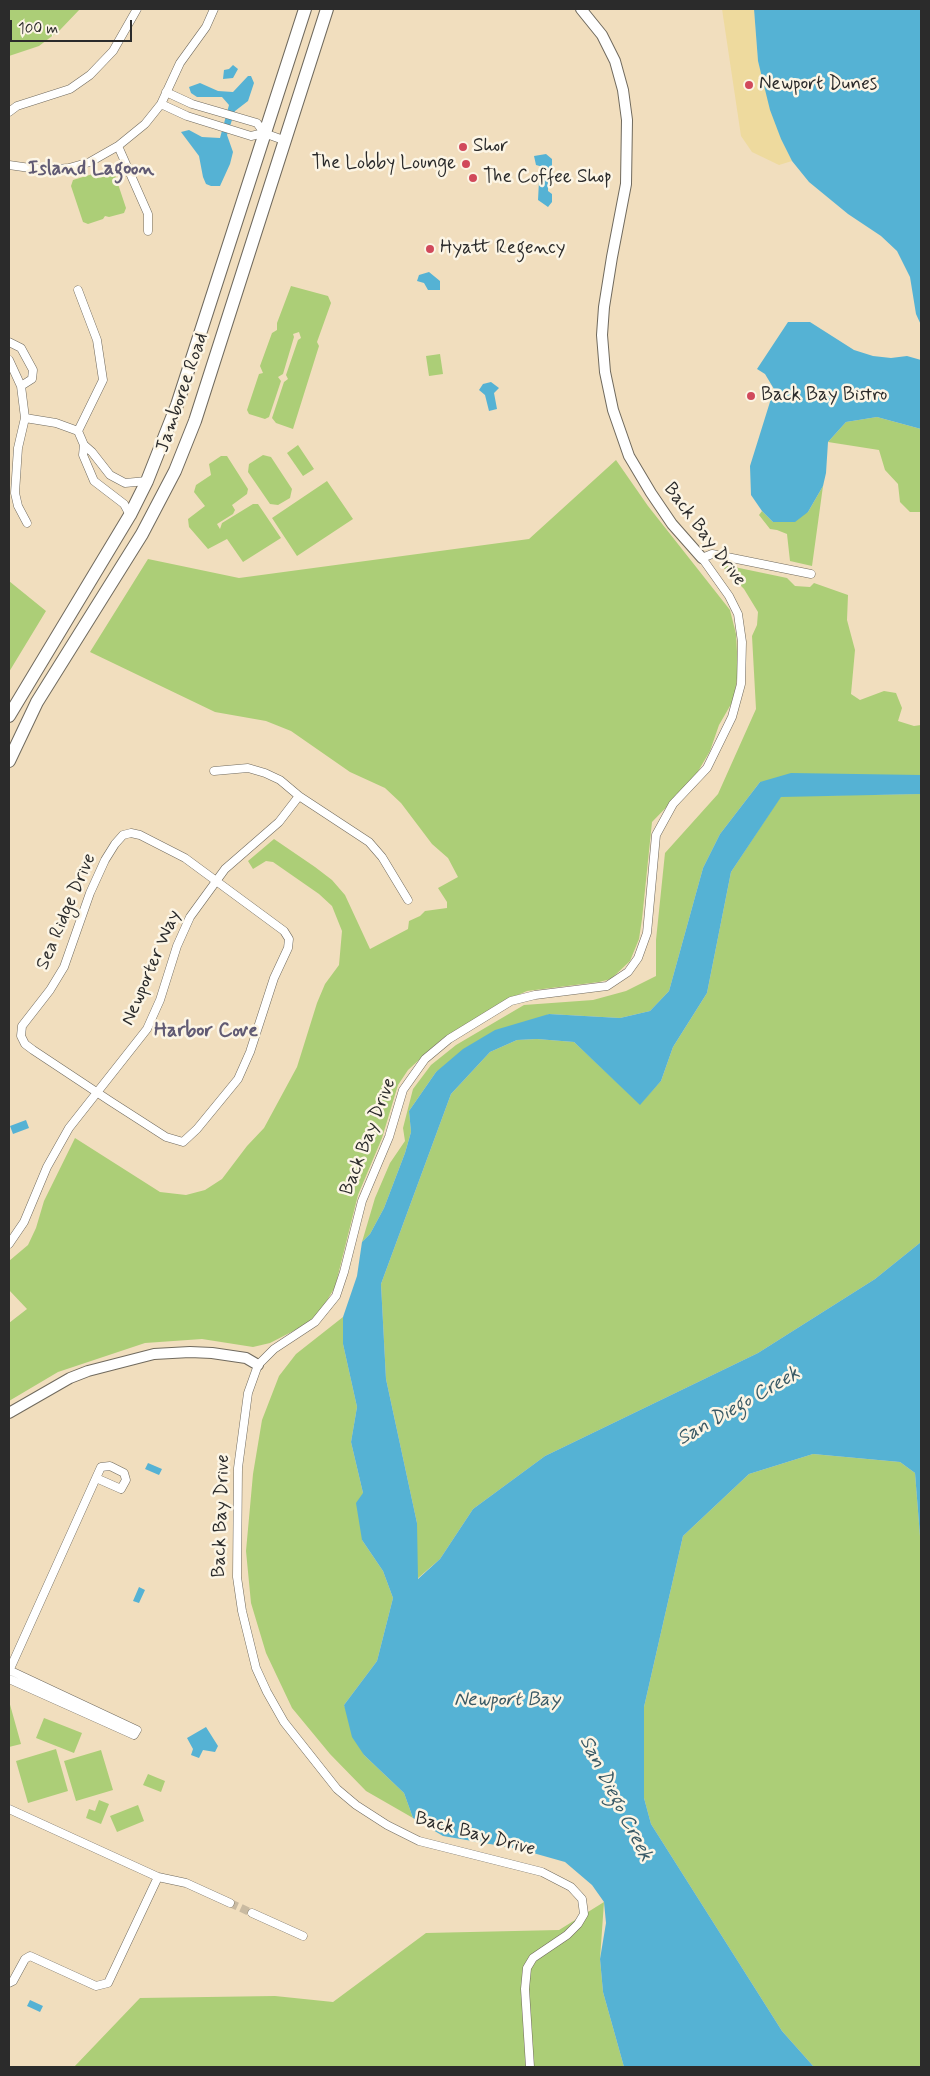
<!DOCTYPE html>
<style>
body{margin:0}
#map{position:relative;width:930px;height:2076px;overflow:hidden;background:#f1debe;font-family:Mynerve,sans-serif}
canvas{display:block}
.frame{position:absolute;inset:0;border:10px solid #2b2b2b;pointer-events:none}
.scale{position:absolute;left:10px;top:20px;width:122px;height:22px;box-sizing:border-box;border:2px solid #2b2b2b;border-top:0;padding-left:6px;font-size:15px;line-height:18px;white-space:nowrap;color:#2b2b2b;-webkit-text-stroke:4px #fcf5e5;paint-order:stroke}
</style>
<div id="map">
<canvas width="930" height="2076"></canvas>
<div class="frame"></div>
<div class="scale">100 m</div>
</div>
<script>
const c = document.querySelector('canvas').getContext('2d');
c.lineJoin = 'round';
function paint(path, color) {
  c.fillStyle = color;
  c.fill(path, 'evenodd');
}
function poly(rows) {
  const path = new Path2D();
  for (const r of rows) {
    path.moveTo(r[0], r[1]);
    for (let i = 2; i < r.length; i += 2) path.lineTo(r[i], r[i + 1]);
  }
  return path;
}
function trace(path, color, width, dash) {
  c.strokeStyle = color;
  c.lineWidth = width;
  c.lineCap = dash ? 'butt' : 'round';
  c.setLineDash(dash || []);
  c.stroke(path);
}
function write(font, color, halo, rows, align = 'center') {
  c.font = font + ' Mynerve,sans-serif';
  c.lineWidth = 5;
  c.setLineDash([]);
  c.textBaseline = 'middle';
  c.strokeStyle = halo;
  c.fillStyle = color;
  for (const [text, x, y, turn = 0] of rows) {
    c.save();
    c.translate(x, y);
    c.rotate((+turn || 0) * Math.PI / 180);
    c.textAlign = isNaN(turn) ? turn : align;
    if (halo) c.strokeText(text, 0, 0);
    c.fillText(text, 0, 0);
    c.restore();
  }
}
paint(poly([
 [9,9,80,9,60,30,39,46,9,56],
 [109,169,114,172,126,208,124,213,109,217,105,216,103,219,88,224,83,222,71,186,73,180],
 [291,286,328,296,331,303,317,342,319,346,293,429,276,423,272,418,284,382,288,379,286,375,298,340,301,338,299,332,293,334,294,337,283,374,278,377,281,381,269,417,265,419,249,414,247,410,259,374,263,373,260,366,272,333,277,330,277,323],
 [440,354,443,374,429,376,426,356],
 [877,417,921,429,921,512,910,512,900,502,898,484,885,470,879,450,828,442,846,422],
 [298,445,314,469,303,476,287,453],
 [263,455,271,457,292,489,290,498,278,505,270,504,248,472,249,464],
 [221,456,227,456,248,489,247,494,232,505,235,510,233,514,217,524,220,529,222,523,253,504,258,504,281,538,243,562,227,539,208,549,189,527,188,519,205,506,194,492,196,485,211,475,209,464],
 [616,460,648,506,730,610,736,634,737,652,737,678,734,699,719,725,710,751,693,780,652,822,642,919,639,939,630,961,611,979,599,982,527,991,500,1003,442,1039,408,1070,398,1085,382,1138,358,1195,335,1287,320,1312,303,1326,270,1343,253,1347,202,1339,145,1343,58,1372,9,1401,9,1323,27,1309,9,1290,9,1261,28,1245,36,1228,44,1201,75,1138,160,1192,186,1195,205,1190,222,1179,247,1146,264,1128,297,1067,317,1003,325,984,339,965,342,931,332,906,319,894,273,862,266,861,253,869,248,861,274,839,315,867,332,880,345,895,370,949,408,929,409,921,420,916,425,911,447,908,447,902,438,888,458,877,448,858,432,844,401,803,385,788,350,772,291,731,266,721,215,712,90,652,148,559,239,578,529,539],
 [327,481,353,519,297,556,272,518],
 [823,486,812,566,790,561,787,534,777,530,770,529,759,515,762,511,773,522,808,512],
 [720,564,787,578,795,586,810,587,814,583,848,595,847,620,855,650,851,694,860,700,884,691,896,693,902,708,898,721,914,726,921,725,921,775,760,782,720,834,703,868,669,991,650,1011,620,1018,549,1014,436,1072,409,1111,411,1132,405,1153,384,1208,370,1234,362,1242,375,1198,390,1163,405,1141,403,1128,413,1089,431,1065,456,1045,524,1005,593,1000,626,991,656,976,656,940,665,853,718,794,756,709,752,636,757,625,758,612,744,589],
 [9,581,46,611,9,672],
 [921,794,921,1242,875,1279,758,1353,545,1456,473,1509,440,1559,417,1579,417,1523,386,1379,381,1284,451,1094,490,1052,517,1040,537,1039,574,1042,640,1104,661,1081,673,1047,707,993,731,872,781,796],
 [343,1317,343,1344,357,1407,351,1442,363,1493,362,1540,383,1571,393,1598,377,1661,344,1705,364,1755,404,1793,413,1818,366,1791,330,1754,292,1708,266,1653,251,1603,246,1551,253,1474,262,1420,279,1376,296,1354],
 [813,1454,900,1462,915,1473,921,1549,921,2067,814,2067,782,2031,651,1824,644,1798,644,1707,683,1536,749,1474],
 [9,1701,21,1744,9,1747],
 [44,1718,82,1733,74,1753,36,1738],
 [56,1749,68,1791,28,1803,16,1761],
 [101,1750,113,1790,76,1801,64,1761],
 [148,1774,165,1781,161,1792,143,1785],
 [99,1800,109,1804,101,1824,86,1818,89,1809,95,1811],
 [138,1805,144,1821,117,1832,110,1816],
 [604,1902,600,1959,603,1992,624,2067,74,2067,140,1998,275,1996,333,2002,426,1933,559,1930]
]), '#acce77');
paint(poly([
 [722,9,754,9,758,61,781,139,792,161,779,165,752,152,741,136]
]), '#eeda9e');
paint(poly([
 [754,9,921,9,921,325,916,314,910,277,897,251,881,236,848,214,809,182,792,161,781,139,770,110,758,61],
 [233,65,238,69,233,78,223,79,224,70,229,69],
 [248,76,251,76,254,83,248,101,235,111,227,135,233,152,230,164,220,186,211,186,206,184,203,177,199,156,181,132,189,130,202,137,220,138,229,105,222,97,197,97,191,93,189,87,200,83,218,91,233,92],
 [546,154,552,159,552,178,548,182,548,191,552,194,552,202,548,207,538,200,539,181,545,176,543,167,536,165,534,156],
 [429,272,440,281,440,290,428,290,424,283,417,281,419,275],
 [788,322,810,322,854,350,873,356,891,358,907,356,921,360,921,429,877,417,846,422,828,442,826,473,823,486,808,512,795,522,773,522,762,511,751,495,750,466,774,389,765,374,757,369],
 [491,382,499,388,494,393,497,409,489,411,485,395,479,390,483,384],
 [791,773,921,775,921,794,781,797,731,872,707,993,673,1047,661,1081,640,1105,574,1042,537,1039,517,1040,490,1052,451,1094,381,1284,386,1379,417,1523,418,1579,440,1559,473,1509,545,1456,758,1353,875,1279,921,1242,921,1549,915,1473,900,1462,813,1454,749,1474,683,1536,644,1707,644,1798,651,1824,782,2031,814,2067,624,2067,603,1992,600,1959,606,1923,604,1902,592,1885,565,1862,519,1849,443,1836,413,1818,404,1793,364,1755,352,1737,344,1705,377,1661,393,1598,383,1571,362,1540,356,1503,363,1493,351,1442,357,1407,343,1344,343,1317,357,1276,362,1242,370,1234,384,1208,405,1153,411,1132,409,1111,436,1072,463,1049,495,1030,549,1014,620,1018,650,1011,669,991,703,868,720,834,760,782],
 [26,1120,29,1128,13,1134,10,1126],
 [148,1463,162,1469,159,1475,145,1469],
 [139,1587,145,1590,139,1603,133,1601],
 [206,1727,218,1746,215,1752,203,1750,199,1758,191,1755,193,1749,187,1738],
 [30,2000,43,2006,40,2012,27,2006]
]), '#55b2d4');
trace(poly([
 [230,1903,252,1913]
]), '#c9baa1', 8, [8, 4]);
const minor = poly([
 [166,92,192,104,257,123,264,133,286,141],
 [161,104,187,116,251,136,264,133],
 [9,112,17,106,70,89,90,75,113,51,137,9],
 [118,146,148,214,148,231],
 [9,165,44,170,69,168,90,162,118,146,145,124,161,104,180,63,206,27,214,9],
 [78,290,97,340,103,380,78,431],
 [9,342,21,348,33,370,32,379,21,386],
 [9,360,21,386,25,418,18,448,15,493,18,506,27,523],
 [25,418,56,423,78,431,84,445,83,455,94,481,124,504,130,515],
 [84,445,92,452,110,475,125,483,147,481],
 [214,771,248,768,265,773,280,780,299,796,369,842,382,857,408,900],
 [131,833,140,835,185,858,284,931,289,939,288,948,274,978,250,1052,238,1079,197,1129,183,1142,166,1137,110,1101,33,1050,25,1044,21,1036,22,1026,50,990,64,967,90,893,105,860,115,844,123,835,131,833],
 [9,1244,24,1222,47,1167,69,1128,147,1029,160,1000,177,946,190,917,225,869,279,822,299,796],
 [9,1670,137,1730,134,1735,9,1679],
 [9,1671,96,1478,101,1467,110,1466,124,1473,126,1480,121,1489,96,1478],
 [9,1809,158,1877,186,1883,230,1903],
 [252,1913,303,1936],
 [9,1983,13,1981,25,1959,30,1956,96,1986,108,1983,158,1877],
 [530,2067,525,1989,527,1968,533,1958,567,1935,578,1924,584,1914,582,1899,571,1887,542,1872,419,1841,387,1825,356,1805,337,1789,284,1722,267,1692,256,1668,242,1611,237,1577,238,1468,248,1393,258,1365,274,1349,315,1322,336,1296,344,1272,362,1201,389,1137,403,1090,425,1059,449,1039,511,1001,535,995,607,986,628,972,638,958,647,933,656,835,673,804,707,768,732,717,741,684,742,642,738,614,729,596,702,558,712,554,811,574]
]);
const tertiary = poly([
 [581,9,602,35,615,61,623,90,627,120,626,184,612,257,604,307,602,335,605,372,613,410,629,456,651,493,672,524,702,558],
 [9,1413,70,1378,88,1371,154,1354,190,1352,212,1353,246,1358,258,1365]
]);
const primary = poly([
 [9,716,130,515,147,481,177,405,305,9],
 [9,761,37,702,142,534,175,471,195,421,327,9]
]);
trace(minor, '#706a5e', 9);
trace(tertiary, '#706a5e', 12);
trace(primary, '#706a5e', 14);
trace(minor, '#fff', 8);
trace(tertiary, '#fff', 10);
trace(primary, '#fff', 12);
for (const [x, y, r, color] of [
 [749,85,5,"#d1495b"],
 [463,147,5,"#d1495b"],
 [466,164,5,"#d1495b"],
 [473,178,5,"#d1495b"],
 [430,249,5,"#d1495b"],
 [751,396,5,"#d1495b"]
]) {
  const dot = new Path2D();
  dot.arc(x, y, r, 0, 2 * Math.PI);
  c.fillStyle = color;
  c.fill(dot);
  trace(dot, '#fcf5e5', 2);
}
write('19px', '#2b2b2b', '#fcf5e5', [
 ["Newport Dunes",759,85],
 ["Shor",473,147],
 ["The Lobby Lounge",456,164,"right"],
 ["The Coffee Shop",483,178],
 ["Hyatt Regency",440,249],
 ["Back Bay Bistro",761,396]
], 'left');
write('19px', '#2b2b2b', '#fcf5e5', [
 ["Jamboree Road",183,393,-71],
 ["Back Bay Drive",704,535,53],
 ["Sea Ridge Drive",67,912,-67],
 ["Newporter Way",152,968,-67],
 ["Back Bay Drive",369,1137,-69],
 ["Back Bay Drive",222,1516,-88],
 ["Back Bay Drive",475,1835,15]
]);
write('bold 20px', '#615b74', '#fcf5e5', [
 ["Island Lagoon",91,170],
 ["Harbor Cove",206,1032]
]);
write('italic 20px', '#3a5a66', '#fcf5e5', [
 ["San Diego Creek",739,1407,-30],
 ["Newport Bay",507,1701],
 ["San Diego Creek",615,1799,63]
]);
</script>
